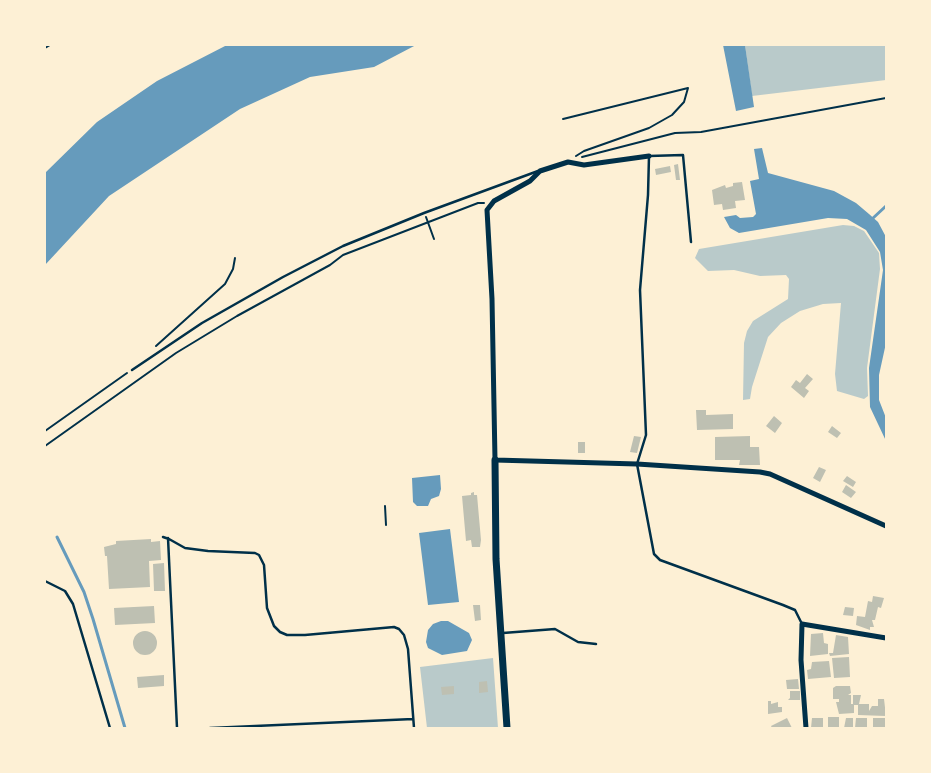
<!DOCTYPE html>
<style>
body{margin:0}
#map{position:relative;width:931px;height:773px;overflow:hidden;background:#fdf0d5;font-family:"Exo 2",sans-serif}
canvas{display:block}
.frame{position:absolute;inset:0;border:46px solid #fdf0d5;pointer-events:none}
</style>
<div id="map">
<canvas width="931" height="773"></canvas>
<div class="frame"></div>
</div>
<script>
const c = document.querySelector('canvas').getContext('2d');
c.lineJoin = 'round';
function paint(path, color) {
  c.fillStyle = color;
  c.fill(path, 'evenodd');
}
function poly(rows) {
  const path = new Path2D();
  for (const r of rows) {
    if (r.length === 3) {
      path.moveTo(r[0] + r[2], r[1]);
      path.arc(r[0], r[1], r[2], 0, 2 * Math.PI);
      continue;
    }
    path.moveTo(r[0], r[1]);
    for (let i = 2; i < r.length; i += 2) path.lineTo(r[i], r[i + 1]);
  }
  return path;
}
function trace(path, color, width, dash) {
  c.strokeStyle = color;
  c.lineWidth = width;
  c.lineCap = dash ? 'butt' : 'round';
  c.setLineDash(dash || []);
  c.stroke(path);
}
paint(poly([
 [745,45,886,45,886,80,752,96],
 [843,225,854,226,864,231,879,253,880,269,867,368,868,396,864,399,837,391,835,374,841,303,823,304,800,311,781,323,768,337,752,387,750,399,743,400,744,343,747,331,753,321,788,299,789,279,786,275,760,276,734,270,708,271,695,258,699,249],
 [493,658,498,728,427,728,420,667]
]), '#b9caca');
paint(poly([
 [227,45,416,45,374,67,310,77,240,109,109,196,45,265,45,173,97,122,157,81],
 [723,45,745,45,754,107,736,111],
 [762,148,768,173,834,191,856,203,869,214,878,222,886,237,886,343,879,375,879,400,886,418,886,441,870,407,869,368,883,270,880,252,866,230,847,219,828,218,739,233,730,228,724,217,736,215,740,218,753,217,756,214,750,181,759,179,754,149],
 [440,475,441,489,439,496,431,499,428,506,417,506,413,502,412,478],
 [450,529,459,602,428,605,419,533],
 [441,621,448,621,469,633,472,640,467,651,442,655,428,648,426,642,428,630,433,624]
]), '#669bbc');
trace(poly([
 [872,219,886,206],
 [57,537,84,592,93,619,125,728]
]), '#669bbc', 3);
paint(poly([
 [678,164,680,180,676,180,674,165],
 [670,166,671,172,656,175,655,169],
 [742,182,745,200,735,201,736,208,723,210,722,204,714,205,712,190,725,185,726,188,733,186,733,183],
 [807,374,813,379,805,388,809,391,804,398,791,387,796,380,800,383],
 [696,410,706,410,706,415,733,414,733,429,697,430],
 [774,416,782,423,775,433,766,426],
 [832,426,841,433,837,438,828,432],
 [634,436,641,437,637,453,630,452],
 [750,436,750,447,759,447,760,465,739,465,740,460,715,460,715,437],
 [578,442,585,442,585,453,578,453],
 [819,467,826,470,820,482,813,478],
 [847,476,856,482,853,487,843,481],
 [846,485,856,492,851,498,842,492],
 [474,492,474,495,477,495,481,540,480,547,472,547,471,540,466,541,462,496,471,495,471,493],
 [151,539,151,542,160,541,161,560,149,561,150,587,109,589,107,556,105,556,104,547,116,544,116,541],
 [164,563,165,591,154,591,153,564],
 [873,596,884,598,881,608,878,607,875,620,872,620,874,627,870,627,870,630,856,625,857,616,865,617,868,601,872,602],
 [473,605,480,605,481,620,475,621],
 [154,606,155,623,115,625,114,608],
 [845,607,854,608,853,616,843,615],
 [145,643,12],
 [823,633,824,643,828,644,828,654,810,656,811,634],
 [836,635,848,637,849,654,830,656,829,653,833,653],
 [849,657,850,677,834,678,832,658],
 [829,661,831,677,808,679,807,670,811,669,812,662],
 [164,675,164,686,138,688,137,677],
 [798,679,799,689,787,689,786,680],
 [487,681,488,692,479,693,479,682],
 [454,686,454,694,442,695,441,687],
 [836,686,850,686,851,693,848,695,851,695,851,704,853,704,853,695,861,695,859,704,869,704,869,711,872,706,878,706,878,699,884,699,886,716,858,715,858,705,854,705,854,713,839,714,836,702,839,702,839,699,833,699,833,688],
 [790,691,800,691,800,700,788,700,790,698],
 [768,701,771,701,771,704,778,702,778,707,782,707,782,712,768,714],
 [828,717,839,717,839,728,828,728],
 [787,718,792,728,772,728,771,726],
 [812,718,823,718,823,728,811,728],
 [846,718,853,718,853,728,844,728],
 [856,718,867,718,867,728,855,728],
 [873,718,885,718,885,728,873,728]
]), '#bec0b2');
trace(poly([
 [45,48,50,45],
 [563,119,688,88,684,102,672,115,649,128,584,151,576,156],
 [582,157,675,133,701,132,886,98],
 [426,217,434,239],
 [156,346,225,284,233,269,235,258],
 [45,431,127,373],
 [45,446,176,353,237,316,330,265,343,255,478,203,484,203],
 [385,506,386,525]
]), '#003049', 2);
trace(poly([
 [691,242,683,155,649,156,648,195,640,290,646,435,637,464,654,554,660,560,783,605,795,610,802,624],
 [132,370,202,323,283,277,343,246,424,213,538,171],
 [163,537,169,539,185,548,208,551,255,553,259,555,264,565,267,608,274,626,280,632,287,635,305,635,394,627,399,629,404,635,408,649,414,728],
 [168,538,177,728],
 [45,581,65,591,73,604,110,728],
 [503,633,555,629,578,642,596,644],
 [210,728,413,719]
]), '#003049', 2.5);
trace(poly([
 [649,156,584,165,568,162,540,171,530,181,494,201,487,210,492,299,495,460,637,464,760,472,770,474,886,526],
 [806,728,801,660,802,624,886,638]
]), '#003049', 5);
trace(poly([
 [495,460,496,559,507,728]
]), '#003049', 7);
</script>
